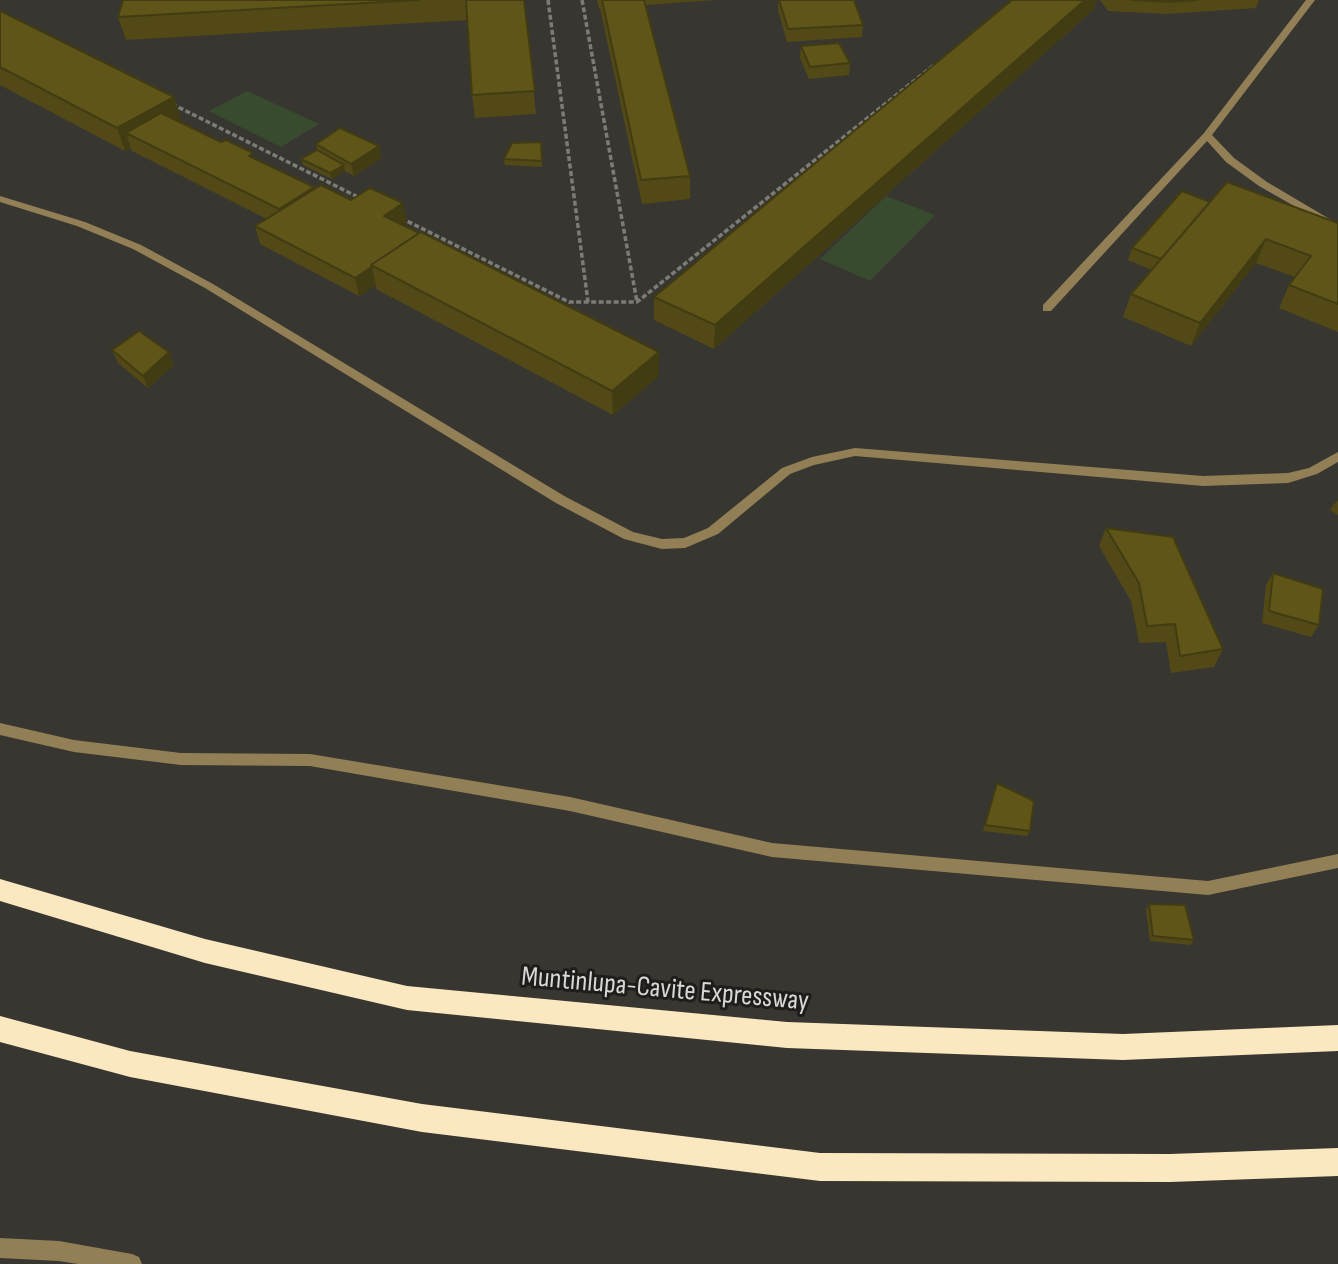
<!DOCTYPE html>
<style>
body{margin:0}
canvas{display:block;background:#373630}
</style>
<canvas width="1338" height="1264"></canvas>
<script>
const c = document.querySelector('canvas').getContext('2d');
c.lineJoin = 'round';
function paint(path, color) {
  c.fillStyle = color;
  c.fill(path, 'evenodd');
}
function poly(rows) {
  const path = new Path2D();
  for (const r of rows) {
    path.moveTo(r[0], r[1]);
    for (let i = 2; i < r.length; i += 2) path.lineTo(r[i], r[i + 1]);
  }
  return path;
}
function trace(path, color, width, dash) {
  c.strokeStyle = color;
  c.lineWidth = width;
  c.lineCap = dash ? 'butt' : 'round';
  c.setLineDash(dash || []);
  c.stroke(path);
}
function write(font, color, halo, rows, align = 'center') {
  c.font = font + ' "Sofia Sans Condensed",sans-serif';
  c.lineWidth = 6;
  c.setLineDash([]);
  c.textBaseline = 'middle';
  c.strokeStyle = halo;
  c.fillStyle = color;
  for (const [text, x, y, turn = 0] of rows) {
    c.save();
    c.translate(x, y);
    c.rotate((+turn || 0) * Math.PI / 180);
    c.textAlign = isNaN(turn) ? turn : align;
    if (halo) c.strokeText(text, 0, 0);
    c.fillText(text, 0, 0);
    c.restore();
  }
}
paint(poly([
 [247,91,319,124,281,147,209,111],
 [886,196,935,215,870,281,820,259]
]), '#384b2e');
trace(poly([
 [548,0,588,302],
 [582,0,637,302],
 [172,104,362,199],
 [401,218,569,302,637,302,934,65]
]), '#7c7c77', 3.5, [5, 2.5]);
paint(poly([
 [1306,0,1315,0,1212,135,1234,158,1267,182,1338,224,1338,231,1259,186,1226,162,1207,141,1051,311,1043,311,1043,305,1204,133,1306,0]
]), '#927f55');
paint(poly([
 [0,196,85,222,141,245,213,284,566,497,633,532,662,539,684,538,708,528,782,468,812,457,855,448,1203,476,1288,473,1309,468,1338,452,1338,462,1317,474,1288,483,1203,486,855,456,814,465,790,474,718,534,685,548,662,549,624,539,556,503,205,288,133,249,77,226,0,202,0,196],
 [0,723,74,740,181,753,310,754,570,797,772,843,1208,881,1338,854,1338,868,1208,895,772,857,570,811,310,766,181,765,74,752,0,735,0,723],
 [0,1238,59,1241,132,1254,139,1257,142,1264,78,1264,59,1261,0,1258,0,1238]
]), '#927f55');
paint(poly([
 [0,879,205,939,407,986,787,1022,1123,1034,1338,1025,1338,1051,1123,1060,787,1048,407,1010,205,963,0,901,0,879],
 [0,1016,130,1051,422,1104,820,1153,1170,1154,1338,1148,1338,1176,1170,1182,820,1181,422,1132,130,1077,0,1042,0,1016]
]), '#fbe8c0');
paint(poly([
 [123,0,524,0,536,114,475,118,472,95,467,20,126,40,118,17],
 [597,0,716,0,646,5,690,176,690,199,642,204,600,8,599,8],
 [778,0,854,0,863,25,862,37,787,42,778,10],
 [1012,0,1096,0,1094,9,714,349,654,320,654,297],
 [1100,0,1259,0,1256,8,1166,14,1108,11],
 [0,11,174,97,181,120,178,122,314,187,315,189,351,200,407,222,402,225,659,376,613,415,376,289,376,285,359,296,260,244,255,226,267,219,132,151,131,148,125,151,0,85],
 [801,46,850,63,849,75,809,79,800,58],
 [541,142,542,167,505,165,504,159],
 [316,144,379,146,381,158,354,176,345,171,332,179,303,165,301,159,317,150],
 [1210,202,1338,223,1338,332,1279,308,1289,285,1295,277,1256,263,1191,346,1123,317,1131,294,1152,270,1128,260,1132,248],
 [112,350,169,352,174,365,148,388,118,363],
 [1338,501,1338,515,1330,510,1334,504],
 [1106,528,1223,649,1214,667,1171,673,1166,642,1139,643,1131,601,1099,546],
 [1273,573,1319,625,1311,637,1262,623,1266,585],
 [997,783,1030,831,1027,836,983,831],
 [1149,904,1194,940,1190,945,1150,941,1146,910]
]), '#524916');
paint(poly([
 [1085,0,1096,0,1094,9,714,349,715,325],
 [174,97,181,120,142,141,126,133,131,148,125,151,117,128],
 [379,146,381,158,354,176,351,164],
 [344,165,345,171,332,179,330,173],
 [314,187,318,205,284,227,279,209],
 [403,203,407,222,387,234,384,216],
 [1266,239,1256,263,1191,346,1200,323],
 [372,267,376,285,359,296,355,278],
 [169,352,174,365,148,388,143,376],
 [659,352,659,376,613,415,612,391]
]), '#423c12');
const building = poly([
 [123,0,419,0,118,17,123,0],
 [466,0,524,0,535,91,472,95,466,0],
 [602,0,644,0,690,176,641,180,602,0],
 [779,0,854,0,863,25,788,29,779,0],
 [1012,0,1085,0,715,325,654,297,1012,0],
 [1131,0,1197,0,1169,2,1131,0],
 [0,11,174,97,117,128,0,67,0,11],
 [839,43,850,63,810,67,801,46,839,43],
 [161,113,221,142,226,140,253,153,249,156,314,187,279,209,126,133,161,113],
 [340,128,379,146,351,164,316,144,340,128],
 [541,142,542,161,504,159,512,143,541,142],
 [317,150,344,165,330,173,301,159,317,150],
 [1227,182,1338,223,1338,304,1289,285,1311,256,1266,239,1200,323,1131,294,1227,182],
 [321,185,351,200,370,188,403,203,384,216,419,233,371,265,373,266,355,278,255,226,321,185],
 [1182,191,1210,202,1161,259,1132,248,1182,191],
 [421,232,659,352,612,391,371,265,421,232],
 [139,331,169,352,143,376,112,350,139,331],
 [1106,528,1173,537,1223,649,1180,656,1175,624,1147,626,1139,583,1106,528],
 [1273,573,1323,589,1319,625,1269,611,1273,573],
 [997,783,1034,801,1030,831,985,825,997,783],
 [1149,904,1185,905,1194,940,1153,936,1149,904]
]);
paint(building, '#5f5519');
trace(building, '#423c12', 2);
write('28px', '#d8d8d4', '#1e1d1b', [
 ["Muntinlupa-Cavite Expressway",665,990,5]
]);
</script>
